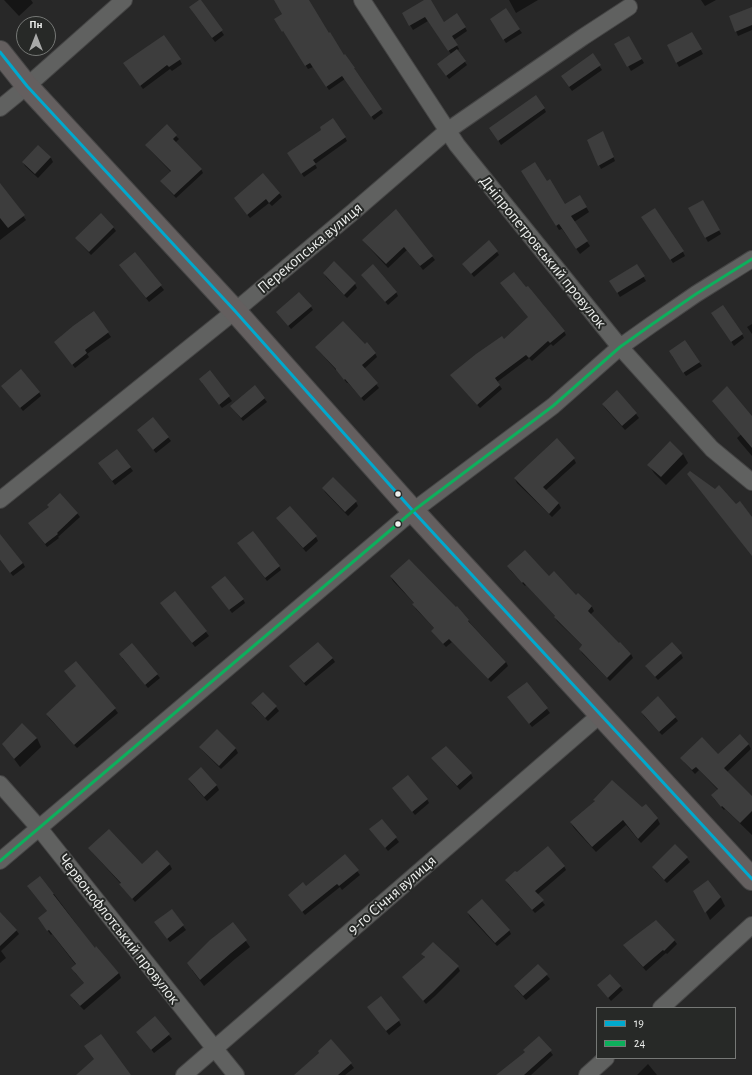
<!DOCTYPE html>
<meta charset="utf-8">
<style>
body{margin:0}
#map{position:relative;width:752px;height:1075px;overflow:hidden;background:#282828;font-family:"Alegreya Sans",sans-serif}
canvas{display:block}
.legend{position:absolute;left:596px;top:1007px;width:140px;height:52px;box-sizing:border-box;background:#272927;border:1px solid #767876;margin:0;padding:5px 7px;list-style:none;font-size:12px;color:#edefed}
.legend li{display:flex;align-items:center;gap:8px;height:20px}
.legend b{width:20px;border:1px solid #767876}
.north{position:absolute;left:16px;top:16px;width:40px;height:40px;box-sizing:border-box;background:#272927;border:1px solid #767876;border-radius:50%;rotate:0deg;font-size:11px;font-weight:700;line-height:16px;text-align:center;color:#edefed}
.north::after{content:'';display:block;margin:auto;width:14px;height:18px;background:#a8a9a8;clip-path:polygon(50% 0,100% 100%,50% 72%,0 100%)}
</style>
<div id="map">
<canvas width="752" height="1075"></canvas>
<ul class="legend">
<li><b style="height:5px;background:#00a9ce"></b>19</li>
<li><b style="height:5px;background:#0daf5c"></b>24</li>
</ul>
<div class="north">Пн</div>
</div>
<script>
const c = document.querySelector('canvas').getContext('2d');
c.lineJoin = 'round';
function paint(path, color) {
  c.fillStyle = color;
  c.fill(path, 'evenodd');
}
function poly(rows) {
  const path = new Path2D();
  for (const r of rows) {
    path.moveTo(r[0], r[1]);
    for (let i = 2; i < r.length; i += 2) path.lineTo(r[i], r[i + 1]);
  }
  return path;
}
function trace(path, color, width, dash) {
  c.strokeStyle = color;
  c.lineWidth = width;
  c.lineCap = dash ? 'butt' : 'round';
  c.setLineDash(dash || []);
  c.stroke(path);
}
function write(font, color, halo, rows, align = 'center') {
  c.font = font + ' "Alegreya Sans",sans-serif';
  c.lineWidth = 4;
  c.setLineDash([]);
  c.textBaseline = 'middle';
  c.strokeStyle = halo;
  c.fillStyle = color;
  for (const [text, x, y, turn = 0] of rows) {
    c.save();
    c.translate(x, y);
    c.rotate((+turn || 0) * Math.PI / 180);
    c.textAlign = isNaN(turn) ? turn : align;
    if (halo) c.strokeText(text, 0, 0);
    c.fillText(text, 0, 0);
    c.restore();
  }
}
paint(poly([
 [4,0,31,0,33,3,19,16],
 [200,0,224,35,215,42,192,11],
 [275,0,297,0,329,34,383,113,374,120,345,79,329,90,313,67,308,69,278,23,283,15],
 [426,0,430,0,444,23,465,27,467,31,454,40,459,49,457,51,467,65,449,79,440,68,451,54,428,21,413,30,403,14],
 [509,0,538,0,516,13],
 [701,0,716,0,705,6],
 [752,8,752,30,738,36,730,17],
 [493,23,519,29,522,33,506,43],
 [692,33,703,54,679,67,668,46],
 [629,37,644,63,631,71,616,44],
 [592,55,602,70,572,91,564,80],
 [180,60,182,64,172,71,170,69,143,89,126,67],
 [544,108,546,112,501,145,493,132],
 [176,136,179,139,175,143,201,169,203,173,176,198,164,185,161,181,171,172,149,149,147,145],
 [605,136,615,161,601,169,599,165],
 [345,137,347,141,315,164,317,168,304,177,290,157],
 [38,146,51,158,53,162,38,178,25,166,23,162],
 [523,171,547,182,565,205,580,196,589,212,574,222,590,246,580,254,562,229,559,230],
 [3,188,26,220,0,240,0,190],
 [279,193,282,197,272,206,269,203,250,218,238,203],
 [703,201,721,234,708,242,689,209],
 [395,211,435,260,423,270,407,250,388,268,366,244,363,240],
 [645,221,683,252,685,256,673,263],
 [113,227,116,231,91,255,79,242,77,238],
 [497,252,499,255,474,277,463,264],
 [135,253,164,290,149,302,123,269],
 [636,265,646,281,620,297,611,281],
 [324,273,355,284,357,288,347,298,326,277],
 [365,279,396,292,398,296,388,305],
 [311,307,313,310,291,329,277,312],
 [94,313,111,337,87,354,89,357,75,368,55,342],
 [715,317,742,334,744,338,734,346],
 [529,318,564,331,566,335,553,346,551,344,532,361,529,358,497,382,502,389,480,408,454,379,451,375,504,341],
 [752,324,752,334,747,327],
 [365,346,375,353,377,357,364,369,379,388,364,401,348,383,347,383,336,370,319,351],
 [672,356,699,362,702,366,686,376],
 [210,372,232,401,222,408,202,383],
 [5,390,39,392,41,396,23,411],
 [617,392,636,414,639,418,625,430,605,408,603,404],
 [264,398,267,402,243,421,234,410],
 [153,418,171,441,156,453,140,434],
 [752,425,752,456,740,442,737,438],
 [683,454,688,463,666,485,654,473,649,465],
 [574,459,576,463,545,491,559,504,561,508,552,517,517,483,515,479],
 [130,467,133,471,115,485,102,468],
 [323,488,356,502,358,506,348,516,325,492],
 [77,513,80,517,58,537,59,538,47,547,32,527],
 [280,522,316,537,318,541,306,552],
 [241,547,279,566,281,570,267,581],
 [0,548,23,563,25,567,13,576,0,560],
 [510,570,549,577,576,596,578,594,592,607,594,611,590,615,619,645,631,654,633,658,610,681,582,653,580,649,583,646,557,621,555,617,556,617,526,585,525,586],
 [391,577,468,620,471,624,506,662,508,666,491,682,452,642,446,647,435,635,432,631,435,629,416,609,414,605,415,604,393,581],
 [215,591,243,599,245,603,232,613],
 [175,592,209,636,195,647,161,603],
 [318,643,333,659,335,662,306,686,293,670],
 [132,644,160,678,148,688,122,658],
 [681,654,683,658,658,680,646,667],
 [76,662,115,709,118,713,77,748,49,718,47,714,77,686],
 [527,683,550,713,532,727,511,701],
 [263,693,276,707,279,711,268,721,254,707,252,703],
 [642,712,675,717,678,721,662,735,644,716],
 [217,730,236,749,238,753,221,769,203,751,200,747],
 [740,736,749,745,751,749,727,772,752,798,752,835,725,809,724,810,714,799,712,795,718,790,699,770,695,774,684,762,718,756],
 [37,738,41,747,20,767,9,752],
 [433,758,471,774,473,778,460,790,435,762],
 [201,769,217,786,219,790,207,801,191,783,189,780],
 [396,792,427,799,429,803,415,815],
 [594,800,642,809,657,818,660,824,641,843,626,825,596,852,574,828,571,823,595,802],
 [382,820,399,842,388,851,373,833],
 [675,845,687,858,690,862,667,883,655,871,653,867],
 [157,851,170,865,172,869,135,902,123,888,121,884,92,852,142,866],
 [345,855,360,875,342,890,340,887,305,915,289,895,306,887],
 [564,866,566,870,537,895,545,905,535,913,508,884,506,880,517,874],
 [39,877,54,894,95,949,96,948,119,973,121,978,84,1010,74,1000,85,984,75,973,73,968,76,965,52,934,51,935,39,919,48,912,31,891,28,887],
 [707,881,721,898,725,906,710,920,706,912],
 [171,910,186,930,170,942,158,927],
 [468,913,509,930,511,934,497,946,470,917],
 [0,914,16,930,19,934,1,951,6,958,0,963],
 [233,923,250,947,235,959,204,986,192,970],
 [674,940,677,944,667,954,666,953,646,971,627,949],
 [423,954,458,967,460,971,435,996,426,1004,406,981,403,977,425,959],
 [538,965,550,979,526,1000,517,990],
 [598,985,620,986,623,990,611,1001],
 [368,1007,399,1021,401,1025,389,1035],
 [155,1018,172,1039,154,1053,137,1032],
 [539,1037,553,1055,531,1075,497,1075,526,1053],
 [331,1040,351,1064,354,1068,345,1075,298,1075,320,1054],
 [648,1064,657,1075,637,1075]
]), '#0007');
paint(poly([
 [199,0,201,0,223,30,212,38,189,7],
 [274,0,309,0,329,33,330,32,344,55,345,54,355,68,354,68,382,109,371,117,342,76,326,87,310,63,305,66,283,31,282,32,274,19,282,14],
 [424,0,431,0,444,22,457,13,466,27,452,36,458,45,448,51,425,17,409,26,402,13],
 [752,7,752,25,735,32,729,16],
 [506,8,520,29,503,40,490,19],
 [692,32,702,49,676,63,667,45],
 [164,35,181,59,169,67,167,65,140,86,123,63],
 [629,36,642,59,627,67,614,44],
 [457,49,466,61,446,76,437,64],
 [593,53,601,65,569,87,561,76],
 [536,95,545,108,498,141,489,128],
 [333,118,346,137,313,160,316,164,301,174,287,153,321,130,320,127],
 [167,124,177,135,173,139,202,169,174,195,160,181,171,171,145,145],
 [603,131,614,157,598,166,587,140],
 [38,145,51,157,35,174,22,162],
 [535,162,547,181,550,179,565,204,580,195,587,207,571,216,588,241,576,249,559,224,556,226,521,171],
 [263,173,280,193,269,203,266,199,247,215,234,198],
 [0,183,25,215,8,228,0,218],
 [703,200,720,230,705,238,688,208],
 [655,208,684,251,670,260,641,217],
 [396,209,433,256,420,266,404,247,386,264,362,240],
 [101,213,114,227,89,252,75,238],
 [489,240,498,251,471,274,462,264],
 [135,252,162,285,146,298,119,265],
 [334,261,356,283,344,295,323,273],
 [373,264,397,292,385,302,361,275],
 [637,264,645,276,617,293,609,281],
 [514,272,526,287,528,286,565,331,550,343,548,341,529,358,526,355,495,378,500,385,477,405,450,375,476,354,502,336,504,339,528,317,500,283],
 [299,292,312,306,288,326,276,312],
 [723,305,743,334,731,342,711,313],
 [94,311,109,332,85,350,87,353,72,365,54,342,73,326],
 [343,321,365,344,367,342,376,353,362,365,378,383,361,398,345,379,344,380,336,370,336,369,315,347],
 [685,340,700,362,683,373,669,351],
 [21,369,40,392,20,408,1,386],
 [210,370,230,396,219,405,199,379],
 [255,385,265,398,241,418,230,406],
 [727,386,752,416,752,448,712,401],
 [617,390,637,413,622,426,602,404],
 [153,417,169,437,153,450,137,430],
 [557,438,575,458,543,487,559,503,549,514,514,478],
 [670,441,683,454,661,477,647,465],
 [117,449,131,467,112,481,98,463],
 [690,471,715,489,719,485,736,504,740,501,752,517,752,556,687,474],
 [333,477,357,501,345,512,322,488],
 [60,493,78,513,57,533,58,534,45,544,28,523,49,507,47,505],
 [290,506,317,536,303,548,276,518],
 [253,531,280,566,265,578,237,543],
 [0,534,23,563,10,573,0,560],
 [525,550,549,576,554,571,576,595,578,593,592,606,588,611,619,643,620,642,631,654,607,678,579,649,582,645,554,617,555,616,523,582,522,583,507,566],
 [409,559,456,607,457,606,469,620,468,621,506,662,488,679,449,639,443,644,431,631,434,628,412,604,414,603,390,576],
 [225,576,244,599,229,610,211,587],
 [175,591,207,631,192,643,160,603],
 [318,642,333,658,304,683,289,666],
 [672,642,682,653,655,677,645,666],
 [132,643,158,674,145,685,119,654],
 [76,661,116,708,74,745,46,714,76,686,64,671],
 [527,682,548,708,529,724,507,697],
 [263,692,277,706,265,718,251,703],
 [658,696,676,717,659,732,641,712],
 [22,723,37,738,14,759,2,744],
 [217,729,236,748,219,766,199,747],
 [740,734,749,744,724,768,752,796,752,811,740,823,722,806,721,807,711,795,718,789,696,767,692,770,680,758,702,737,718,754],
 [446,746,472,773,457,786,431,758],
 [201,767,217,785,204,797,188,779],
 [408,775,428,799,412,812,392,788],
 [612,780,642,807,646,804,658,818,638,839,623,820,592,847,570,822,595,801,593,800],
 [382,819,397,837,385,848,369,829],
 [109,829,142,864,157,850,170,864,132,899,119,884,121,883,88,848],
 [675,844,688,857,664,880,652,867],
 [548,846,565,866,535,891,544,900,532,910,505,880,515,871,517,872],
 [345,854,359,870,339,886,337,884,302,912,288,895,303,882,306,886],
 [40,876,54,894,53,894,95,948,96,946,119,973,80,1006,70,995,84,983,71,968,76,964,49,930,47,931,38,918,47,911,27,886],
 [708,880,721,897,705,913,693,891],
 [482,899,510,930,495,943,467,912],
 [172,909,184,925,167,939,154,922],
 [0,912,17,930,0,946],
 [656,920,675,940,664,951,663,950,643,967,623,945],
 [233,922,247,940,231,953,200,980,187,963,210,940],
 [433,942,459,966,433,992,423,1001,402,977,425,957,421,954],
 [538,964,548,974,523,996,514,986],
 [610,974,621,986,608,998,597,985],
 [381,996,400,1020,386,1031,367,1007],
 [155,1016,170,1034,151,1050,136,1032],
 [101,1034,131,1075,76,1075,94,1059,84,1046],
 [539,1036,552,1050,524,1075,496,1075,525,1052,523,1050],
 [331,1039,352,1063,338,1075,294,1075,319,1053,318,1051]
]), '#3d3d3d');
const street = poly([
 [362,0,457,145,620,347,712,449,752,482],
 [0,108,27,86,124,0],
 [0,500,235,311,353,212,447,131,583,37,629,7],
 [0,784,39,828,215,1049,236,1075],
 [0,861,413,511,553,406,620,347,651,325,696,294,752,259],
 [661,1008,752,925],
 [184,1075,600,715],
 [587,1075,606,1058]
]);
const primary = poly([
 [0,52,27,86,235,311,413,511,752,879]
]);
trace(street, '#454545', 18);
trace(primary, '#454545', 24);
trace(street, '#606160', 16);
trace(primary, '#645f5f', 22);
trace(poly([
 [0,52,27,86,235,311,413,511,752,879]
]), '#00a9ce', 3);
trace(poly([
 [0,861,413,511,553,406,620,347,651,325,696,294,752,259]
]), '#0daf5c', 3);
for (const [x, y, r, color] of [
 [398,494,3.5,"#edefed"],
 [398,524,3.5,"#edefed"]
]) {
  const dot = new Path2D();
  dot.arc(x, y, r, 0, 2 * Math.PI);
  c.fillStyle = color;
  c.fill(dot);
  trace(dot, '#272927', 1.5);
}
write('16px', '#edefed', '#272927', [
 ["Перекопська вулиця",310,248,-40],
 ["Дніпропетровський провулок",543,252,51],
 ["9-го Січня вулиця",392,895,-41],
 ["Червонофлотський провулок",119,929,52]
]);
</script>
